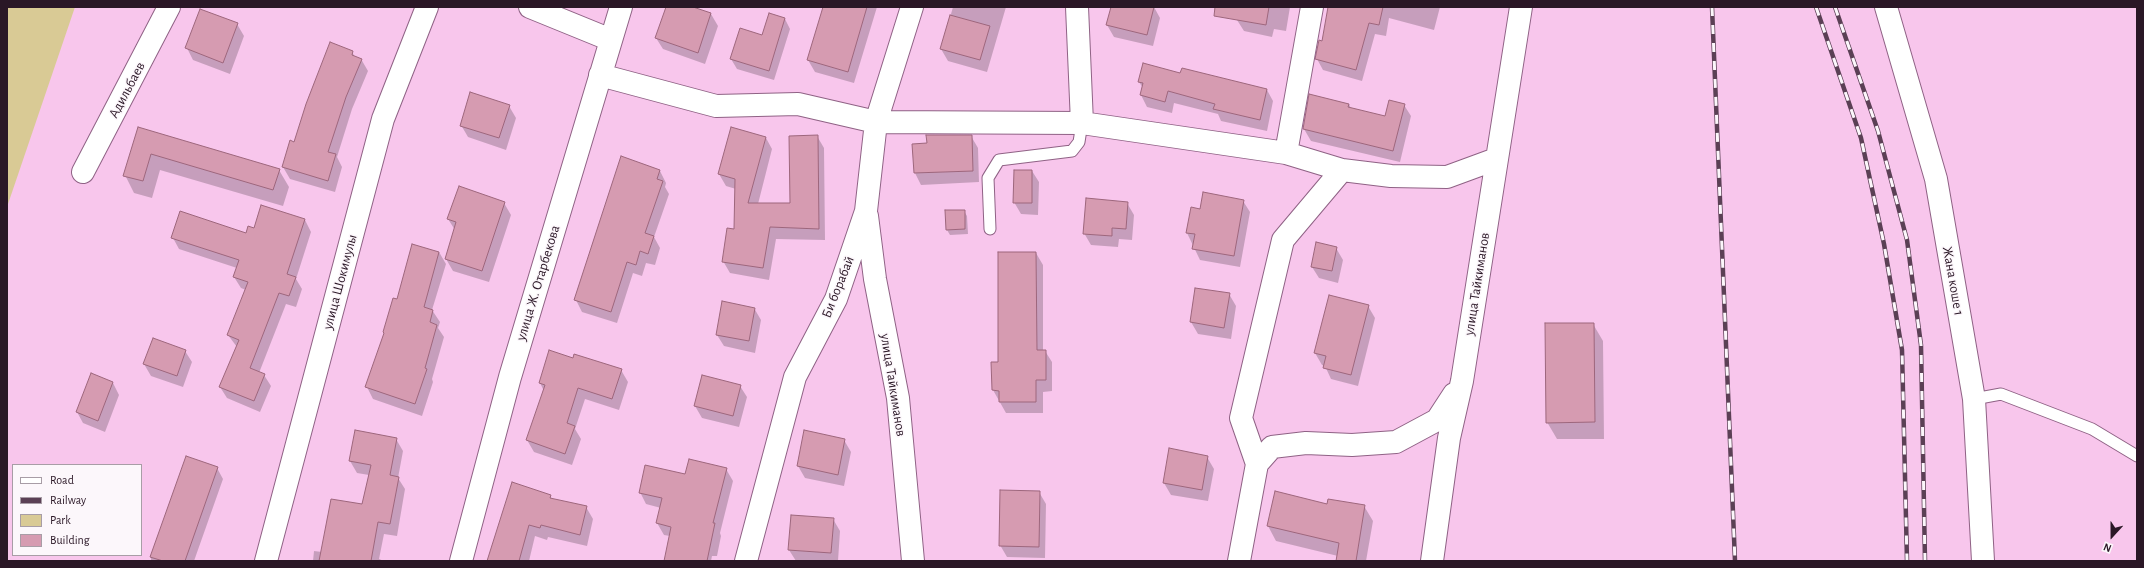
<!DOCTYPE html>
<meta charset="utf-8">
<style>
body{margin:0}
#map{position:relative;width:2144px;height:568px;overflow:hidden;background:#f8c6ec;font-family:"Alegreya Sans",sans-serif}
canvas{display:block}
.frame{position:absolute;inset:0;border:8px solid #2a1726;pointer-events:none}
.legend{position:absolute;left:12px;top:464px;width:130px;height:92px;box-sizing:border-box;background:#fcf7fb;border:1px solid #a89da6;margin:0;padding:5px 7px;list-style:none;font-size:12px;color:#2a1726}
.legend li{display:flex;align-items:center;gap:8px;height:20px}
.legend b{width:20px;border:1px solid #a89da6}
.north{position:absolute;left:2092px;top:516px;width:40px;height:40px;-webkit-text-stroke:3px #fcf7fb;paint-order:stroke;rotate:201deg;font-size:11px;font-weight:700;line-height:16px;text-align:center;color:#2a1726}
.north::after{content:'';display:block;margin:auto;width:14px;height:18px;background:#2a1726;clip-path:polygon(50% 0,100% 100%,50% 72%,0 100%)}
</style>
<div id="map">
<canvas width="2144" height="568"></canvas>
<div class="frame"></div>
<ul class="legend">
<li><b style="height:5px;background:#fff"></b>Road</li>
<li><b style="height:5px;background:#5b4055"></b>Railway</li>
<li><b style="height:11px;background:#d9ca95"></b>Park</li>
<li><b style="height:11px;background:#d69bb1"></b>Building</li>
</ul>
<div class="north">N</div>
</div>
<script>
const c = document.querySelector('canvas').getContext('2d');
c.lineJoin = 'round';
function paint(path, color) {
  c.fillStyle = color;
  c.fill(path, 'evenodd');
}
function poly(rows) {
  const path = new Path2D();
  for (const r of rows) {
    path.moveTo(r[0], r[1]);
    for (let i = 2; i < r.length; i += 2) path.lineTo(r[i], r[i + 1]);
  }
  return path;
}
function trace(path, color, width, dash) {
  c.strokeStyle = color;
  c.lineWidth = width;
  c.lineCap = dash ? 'butt' : 'round';
  c.setLineDash(dash || []);
  c.stroke(path);
}
function write(font, color, halo, rows, align = 'center') {
  c.font = font + ' "Alegreya Sans",sans-serif';
  c.lineWidth = 3;
  c.setLineDash([]);
  c.textBaseline = 'middle';
  c.strokeStyle = halo;
  c.fillStyle = color;
  for (const [text, x, y, turn = 0] of rows) {
    c.save();
    c.translate(x, y);
    c.rotate((+turn || 0) * Math.PI / 180);
    c.textAlign = isNaN(turn) ? turn : align;
    if (halo) c.strokeText(text, 0, 0);
    c.fillText(text, 0, 0);
    c.restore();
  }
}
paint(poly([
 [7,7,75,7,7,207]
]), '#d9ca95');
paint(poly([
 [667,7,690,7,711,14,718,26,705,64,663,49,656,38],
 [830,7,877,7,854,83,815,72,808,60],
 [953,7,1006,7,987,72,948,61,941,49],
 [1112,7,1154,7,1160,18,1153,46,1114,37,1107,25],
 [1240,7,1290,7,1286,31,1274,29,1272,37,1244,31,1237,20],
 [1331,7,1440,7,1434,30,1389,18,1386,36,1375,34,1362,81,1323,70,1317,59,1323,42],
 [785,19,790,29,774,80,737,69,731,59],
 [237,24,244,36,230,74,193,60,187,48],
 [352,52,355,57,361,59,368,71,352,109,337,157,342,167,335,192,290,179,283,167,295,143],
 [1181,74,1267,90,1273,101,1267,131,1221,121,1218,114,1174,103,1172,113,1147,107,1141,95,1143,88,1139,82],
 [1349,104,1351,109,1386,117,1404,105,1411,116,1400,162,1311,141,1304,129],
 [509,106,516,118,506,150,468,137,461,125],
 [138,128,279,170,289,187,283,206,160,170,152,198,134,193,125,175],
 [817,136,824,148,825,240,776,239,769,280,730,273,723,261,735,230,736,189,726,186,719,174,766,138,772,149,758,204,791,204],
 [971,136,978,148,979,182,921,185,915,173],
 [660,171,666,183,665,187,669,194,654,237,660,248,655,265,646,263,642,276,633,273,617,323,582,312,576,300],
 [1032,171,1039,182,1038,215,1021,214,1014,202],
 [1243,201,1250,212,1240,267,1200,260,1187,233,1201,210],
 [504,203,511,215,489,282,453,271,446,259,455,230,448,219],
 [1127,203,1134,215,1132,240,1119,239,1118,247,1091,245,1084,233],
 [262,206,305,220,311,232,296,279,302,289,296,307,286,304,259,373,264,375,271,386,260,412,227,398,220,387,237,347,228,335,246,290,241,288,234,277,237,268,179,249,173,238,247,234,254,229],
 [964,211,967,216,968,234,950,235,947,230],
 [1336,248,1343,260,1338,283,1319,278,1312,267],
 [439,252,446,264,432,310,440,322,438,328,444,337,432,379,433,382,422,416,373,399,367,387],
 [1036,253,1043,265,1043,351,1045,351,1052,362,1052,391,1043,392,1043,413,1006,413,993,390],
 [1229,294,1236,306,1231,339,1198,334,1191,322],
 [1368,306,1375,318,1358,386,1331,379,1325,366,1322,365,1315,353],
 [754,308,761,320,755,353,724,346,717,335],
 [1593,324,1603,341,1604,439,1557,439,1547,422],
 [185,351,192,362,183,387,151,376,144,364],
 [573,359,621,370,628,382,619,410,585,399,575,429,581,439,572,465,534,452,527,440,544,391,540,383],
 [113,383,119,395,105,432,83,423,77,412],
 [740,386,747,397,739,427,702,418,695,406],
 [396,439,403,451,398,478,405,489,397,536,384,534,379,559,384,561,313,561,314,551,322,552,362,505,369,475,357,473,350,461],
 [844,440,851,452,844,486,805,478,798,466],
 [1207,457,1214,469,1208,501,1171,495,1164,483],
 [217,468,223,479,194,561,151,561,151,556],
 [726,469,733,481,720,533,721,536,717,556,712,556,711,561,665,561,670,536,664,535,657,523,661,508,646,504,640,492,686,476],
 [1039,492,1046,504,1045,558,1007,557,1000,545],
 [1275,492,1328,505,1364,506,1373,521,1366,561,1337,561,1338,556,1276,541,1268,526],
 [550,496,552,499,586,507,593,519,587,546,548,537,547,540,535,536,529,561,489,561],
 [833,519,840,531,838,561,796,561,789,550]
]), '#0003');
const building = poly([
 [666,7,693,7,711,13,698,53,655,38,666,7],
 [823,7,867,7,848,72,807,60,823,7],
 [1111,7,1154,7,1147,35,1106,25,1111,7],
 [1215,7,1269,7,1266,25,1214,16,1215,7],
 [1328,7,1383,7,1379,25,1369,23,1356,70,1315,59,1319,40,1322,41,1328,7],
 [200,9,238,23,223,63,185,48,200,9],
 [769,13,785,18,769,71,730,59,740,28,762,35,769,13],
 [950,15,990,26,980,60,940,49,950,15],
 [330,42,353,51,352,55,362,59,346,97,328,152,336,154,328,181,282,167,290,140,294,142,306,104,330,42],
 [1143,63,1180,73,1182,68,1267,89,1260,120,1213,109,1215,104,1168,91,1165,102,1140,95,1143,83,1138,82,1143,63],
 [470,92,510,105,499,138,460,126,470,92],
 [1309,94,1349,104,1348,107,1385,116,1389,100,1405,104,1393,151,1303,129,1309,94],
 [138,127,280,169,273,190,151,154,143,181,123,176,138,127],
 [731,127,766,137,748,203,790,203,789,136,818,135,819,229,770,227,763,268,722,262,727,228,734,229,735,179,718,174,731,127],
 [926,135,972,135,973,171,914,173,912,144,927,143,926,135],
 [621,156,660,170,657,179,663,181,645,233,654,236,648,254,640,251,636,265,627,262,611,312,574,300,621,156],
 [1014,170,1032,170,1032,203,1013,203,1014,170],
 [459,186,505,202,482,271,445,259,456,222,447,219,459,186],
 [1203,192,1244,200,1234,256,1192,249,1195,234,1186,233,1191,207,1200,209,1203,192],
 [1086,198,1128,202,1126,229,1112,228,1112,236,1083,234,1086,198],
 [261,205,305,219,287,274,296,277,289,296,279,293,250,368,265,374,254,401,219,387,239,340,227,335,248,282,233,277,239,260,171,238,180,211,246,233,248,226,254,228,261,205],
 [945,210,965,210,965,229,946,230,945,210],
 [1316,242,1337,247,1332,271,1311,267,1316,242],
 [412,244,439,252,424,307,433,310,430,322,437,325,425,368,427,369,415,404,365,387,384,333,383,332,393,298,397,299,412,244],
 [998,252,1036,252,1037,350,1046,350,1046,380,1036,380,1036,402,999,402,999,391,992,390,991,362,998,362,998,252],
 [1195,288,1230,293,1224,328,1190,322,1195,288],
 [1329,295,1369,305,1351,375,1323,368,1326,356,1314,353,1329,295],
 [722,301,755,308,749,341,716,335,722,301],
 [1545,323,1594,323,1595,422,1546,423,1545,323],
 [153,338,186,350,177,376,143,364,153,338],
 [549,350,573,358,574,354,622,369,612,399,578,388,567,423,575,426,565,454,526,440,545,385,539,383,549,350],
 [91,373,113,382,98,421,76,412,91,373],
 [702,375,741,385,733,416,694,406,702,375],
 [355,430,397,438,390,475,399,477,390,524,378,522,371,561,319,561,331,499,362,504,371,465,349,461,355,430],
 [804,430,845,439,838,475,797,466,804,430],
 [1169,448,1208,456,1202,490,1163,483,1169,448],
 [186,456,218,467,185,561,163,561,150,557,186,456],
 [689,459,727,468,713,523,715,523,707,561,664,561,671,527,656,523,662,498,639,493,645,465,685,474,689,459],
 [512,482,551,495,550,498,587,506,580,535,541,525,540,528,529,525,519,561,487,561,512,482],
 [1000,490,1040,491,1039,547,999,546,1000,490],
 [1275,491,1327,504,1328,499,1365,505,1356,561,1336,561,1339,543,1267,526,1275,491],
 [791,515,834,518,831,553,788,550,791,515]
]);
paint(building, '#d69bb1');
trace(building, '#9d667c', 1);
const service = poly([
 [990,229,988,178,999,160,1072,151,1079,142,1082,123],
 [1974,399,2001,394,2092,429,2137,456]
]);
const minor = poly([
 [530,7,611,40],
 [1077,7,1082,123],
 [600,75,716,106,798,104,876,122,1082,123,1286,153,1342,170,1391,176,1447,177,1496,159],
 [1286,153,1312,7],
 [83,172,169,7],
 [867,216,875,279,898,398,913,561],
 [1257,464,1272,447,1306,443,1352,445,1396,442,1437,420,1454,394],
 [266,561,383,119,427,7],
 [461,561,510,377,621,7],
 [746,561,795,377,836,299,866,211,876,122,912,7],
 [1239,561,1257,464,1241,418,1283,240,1342,170],
 [1432,561,1449,438,1462,381,1521,7]
]);
const tertiary = poly([
 [1886,7,1936,179,1974,399,1983,561]
]);
trace(service, '#8f6285', 13);
trace(minor, '#8f6285', 24);
trace(tertiary, '#8f6285', 24);
trace(service, '#fff', 11);
trace(minor, '#fff', 22);
trace(tertiary, '#fff', 22);
const rail = poly([
 [1712,7,1735,561],
 [1816,7,1861,138,1884,244,1902,350,1907,561],
 [1835,7,1878,131,1907,240,1921,345,1925,561]
]);
trace(rail, '#5b4055', 4.5);
trace(rail, '#fcf7fb', 3, [9]);
write('14px', '#2a1726', '#fcf7fb', [
 ["Адильбаев",127,90,-62],
 ["Жана коше 1",1953,281,80],
 ["улица Шокимулы",340,282,-75],
 ["улица Ж. Отарбекова",538,283,-73],
 ["улица Тайкиманов",1477,284,-81],
 ["Би борабай",838,287,-68],
 ["улица Тайкиманов",893,385,81]
]);
</script>
